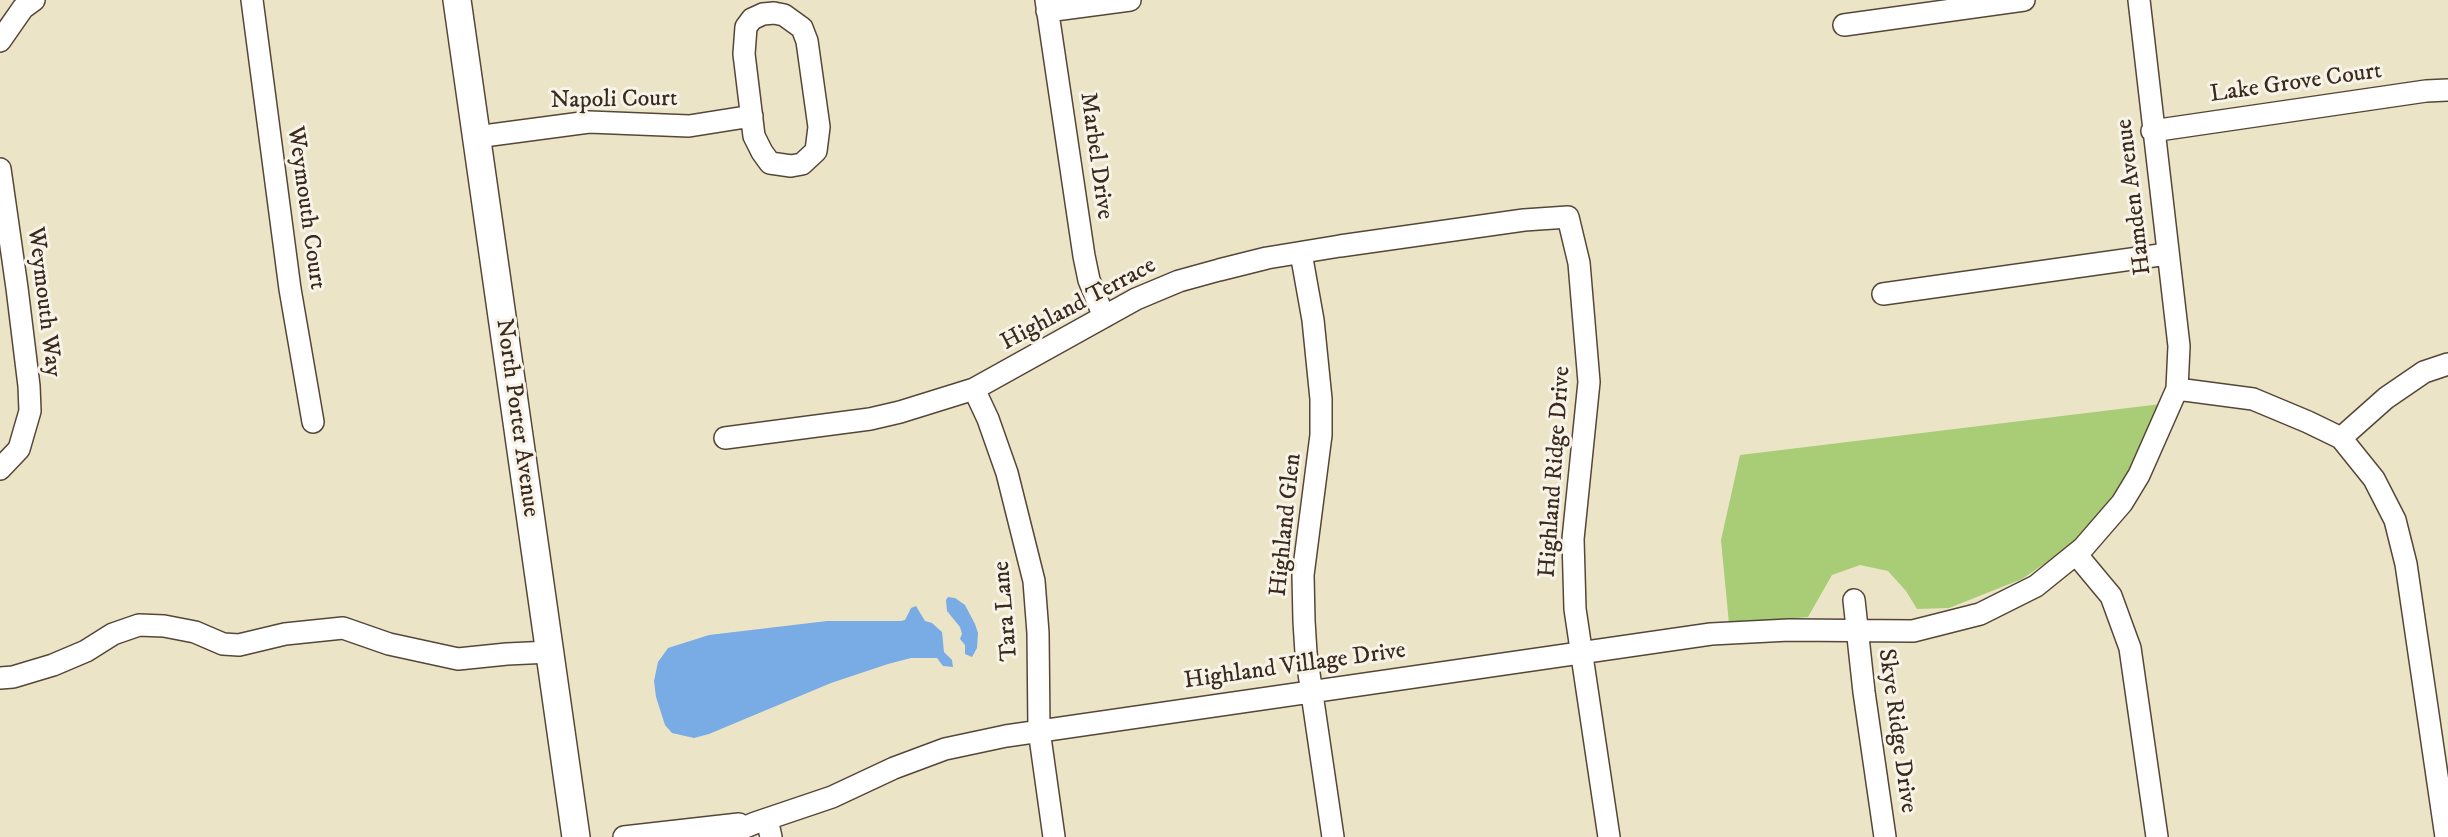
<!DOCTYPE html>
<style>
body{margin:0}
canvas{display:block;background:#ece4c6}
</style>
<canvas width="2448" height="837"></canvas>
<script>
const c = document.querySelector('canvas').getContext('2d');
c.lineJoin = 'round';
function paint(path, color) {
  c.fillStyle = color;
  c.fill(path, 'evenodd');
}
function poly(rows) {
  const path = new Path2D();
  for (const r of rows) {
    path.moveTo(r[0], r[1]);
    for (let i = 2; i < r.length; i += 2) path.lineTo(r[i], r[i + 1]);
  }
  return path;
}
function trace(path, color, width, dash) {
  c.strokeStyle = color;
  c.lineWidth = width;
  c.lineCap = dash ? 'butt' : 'round';
  c.setLineDash(dash || []);
  c.stroke(path);
}
function write(font, color, halo, rows, align = 'center') {
  c.font = font + ' "IM FELL DW Pica",serif';
  c.lineWidth = 6;
  c.setLineDash([]);
  c.textBaseline = 'middle';
  c.strokeStyle = halo;
  c.fillStyle = color;
  for (const [text, x, y, turn = 0] of rows) {
    c.save();
    c.translate(x, y);
    c.rotate((+turn || 0) * Math.PI / 180);
    c.textAlign = isNaN(turn) ? turn : align;
    if (halo) c.strokeText(text, 0, 0);
    c.fillText(text, 0, 0);
    c.restore();
  }
}
paint(poly([
 [2161,404,2126,479,2079,540,2022,579,1949,608,1917,609,1906,591,1888,571,1860,565,1832,575,1808,617,1729,624,1721,540,1740,455]
]), '#a8cd76');
paint(poly([
 [948,597,955,598,965,605,975,624,978,633,977,648,972,657,965,654,965,645,960,639,962,634,960,627,947,611,946,600],
 [916,606,925,621,932,623,942,632,944,652,952,660,953,667,943,666,937,658,911,658,888,664,831,683,709,734,694,738,672,733,665,725,656,697,654,681,658,662,668,648,709,635,827,621,901,621,905,620,911,608]
]), '#79abe5');
const minor = poly([
 [252,0,290,289,313,422],
 [1046,0,1084,256,1089,280,1104,317],
 [1047,11,1130,0],
 [774,13,784,15,802,28,807,41,819,127,816,151,802,164,791,166,770,163,762,152,754,136,744,54,746,27,752,19,763,14,774,13],
 [1844,25,2024,0],
 [0,41,23,8,34,0],
 [2152,131,2426,91,2448,90],
 [476,137,589,122,689,126,752,116],
 [0,169,17,288,29,386,30,411,19,449,0,469],
 [1301,253,1313,320,1321,399,1321,435,1303,575,1304,621,1306,653,1333,837],
 [1883,294,2167,254],
 [974,389,988,419,1007,473,1034,581,1038,633,1039,730,1054,837],
 [2177,389,2253,399,2308,422,2341,438,2374,479,2395,520,2406,564,2446,837],
 [725,438,870,419,900,412,974,389,1136,299,1179,281,1219,270,1267,258,1340,246,1524,220,1568,217,1579,263,1589,382,1573,539,1575,609,1609,837],
 [2341,438,2386,398,2424,372,2448,364],
 [2076,554,2111,596,2130,648,2157,837],
 [1854,600,1864,692,1885,837],
 [0,678,13,677,53,665,86,651,113,634,139,625,164,626,195,632,223,644,239,645,285,634,343,628,389,644,458,659,507,654,550,652],
 [767,819,771,837],
 [624,837,739,824],
 [721,837,755,823,832,797,894,768,945,749,1006,736,1711,634,1789,630,1913,631,1980,614,2036,586,2083,548,2122,503,2139,475,2177,389,2179,346,2139,0]
]);
const major = poly([
 [457,0,576,837]
]);
trace(minor, '#564637', 24);
trace(major, '#564637', 30);
trace(minor, '#fff', 21);
trace(major, '#fff', 27);
write('24px', '#3b2a1e', '#f7f3e8', [
 ["Lake Grove Court",2296,84,-8],
 ["Napoli Court",614,101,-1],
 ["Marbel Drive",1095,156,82],
 ["Hamden Avenue",2135,197,-97],
 ["Weymouth Court",305,208,82],
 ["Weymouth Way",43,302,83],
 ["Highland Terrace",1079,305,-28],
 ["North Porter Avenue",516,418,82],
 ["Highland Ridge Drive",1556,472,-86],
 ["Highland Glen",1287,525,-84],
 ["Tara Lane",1007,611,-95],
 ["Highland Village Drive",1295,667,-8],
 ["Skye Ridge Drive",1896,731,82]
]);
</script>
